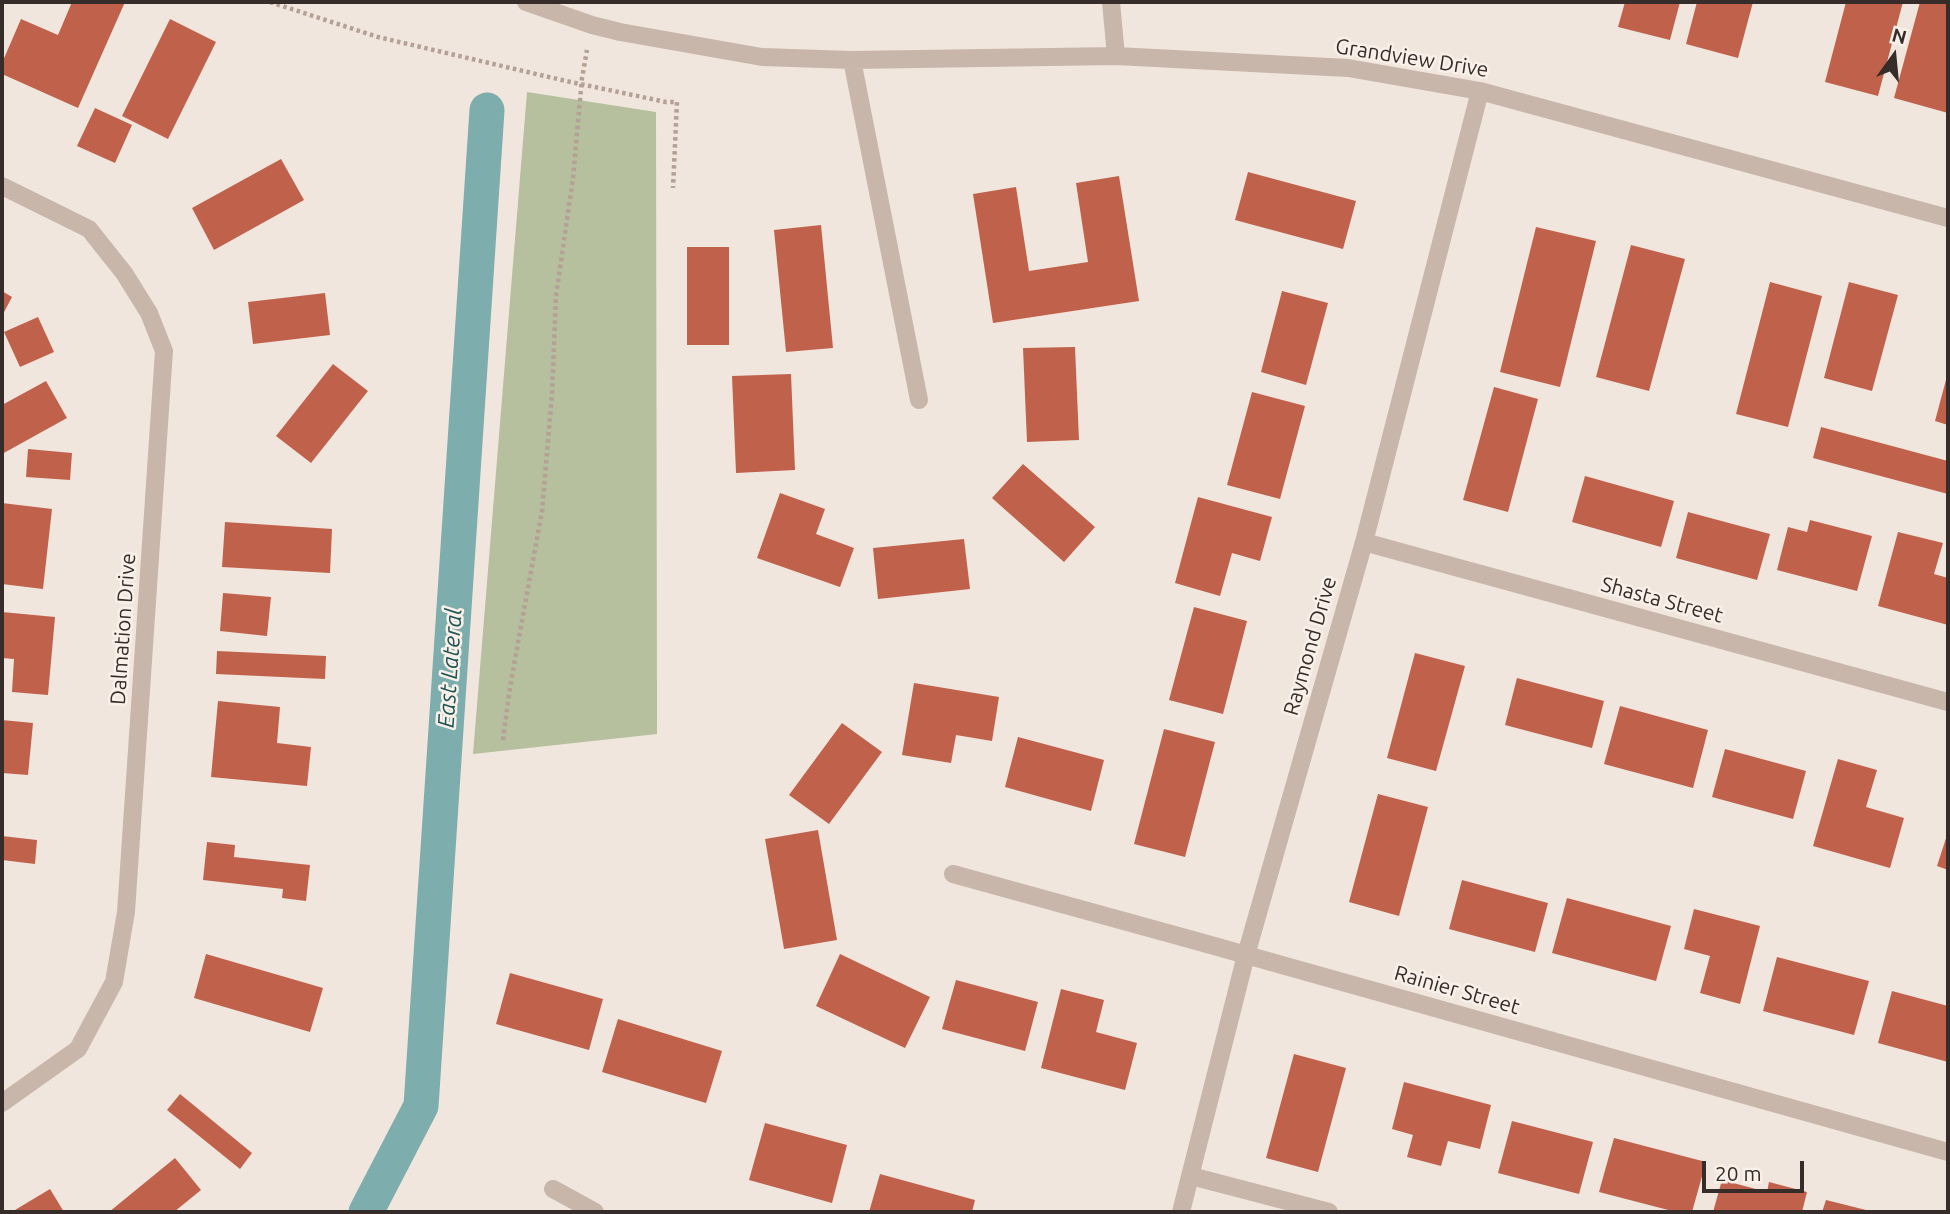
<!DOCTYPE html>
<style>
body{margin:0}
#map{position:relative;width:1950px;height:1214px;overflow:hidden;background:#f1e6dd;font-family:Ubuntu,sans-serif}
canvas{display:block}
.frame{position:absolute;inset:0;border:4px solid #362c29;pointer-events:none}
.north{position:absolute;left:1859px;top:21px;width:70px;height:70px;-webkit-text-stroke:5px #f9f1e9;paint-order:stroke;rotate:15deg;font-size:19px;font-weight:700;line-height:28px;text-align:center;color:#362c29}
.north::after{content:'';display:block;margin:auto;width:24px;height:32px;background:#362c29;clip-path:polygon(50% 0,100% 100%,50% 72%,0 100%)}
.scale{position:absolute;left:1702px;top:1161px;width:102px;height:32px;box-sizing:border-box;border:4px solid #362c29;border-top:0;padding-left:9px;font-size:21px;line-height:24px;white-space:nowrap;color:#362c29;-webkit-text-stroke:5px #f9f1e9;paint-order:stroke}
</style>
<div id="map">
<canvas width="1950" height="1214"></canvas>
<div class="frame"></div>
<div class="north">N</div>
<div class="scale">20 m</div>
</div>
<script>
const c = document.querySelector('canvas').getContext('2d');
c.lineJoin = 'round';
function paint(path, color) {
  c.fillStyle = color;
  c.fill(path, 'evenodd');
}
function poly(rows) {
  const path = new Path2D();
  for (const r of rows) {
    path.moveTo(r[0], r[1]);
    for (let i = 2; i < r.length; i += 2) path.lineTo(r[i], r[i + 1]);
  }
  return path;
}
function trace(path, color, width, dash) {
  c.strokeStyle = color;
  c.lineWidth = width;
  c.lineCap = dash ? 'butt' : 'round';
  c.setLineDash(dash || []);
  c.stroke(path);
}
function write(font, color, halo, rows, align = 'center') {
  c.font = font + ' Ubuntu,sans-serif';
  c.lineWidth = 5;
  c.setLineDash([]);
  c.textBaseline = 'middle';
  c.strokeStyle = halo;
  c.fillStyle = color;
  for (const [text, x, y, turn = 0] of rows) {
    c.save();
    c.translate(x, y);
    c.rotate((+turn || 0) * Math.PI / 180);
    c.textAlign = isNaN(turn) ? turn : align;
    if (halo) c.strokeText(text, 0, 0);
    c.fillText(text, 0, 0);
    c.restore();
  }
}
paint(poly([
 [527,92,656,112,657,734,473,754]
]), '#b6bf9e');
trace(poly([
 [366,1212,421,1106,487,110]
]), '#7dadac', 35);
paint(poly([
 [72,2,125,2,78,108,2,74,2,63,21,19,58,35],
 [1625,2,1680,2,1670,40,1618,27],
 [1697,2,1753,2,1738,58,1686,44],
 [1846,2,1903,2,1878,96,1825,82],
 [1920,2,1948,2,1948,113,1894,98],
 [170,19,216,42,168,139,122,116],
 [95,108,132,125,115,163,77,146],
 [281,159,304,200,214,250,192,208],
 [1248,172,1356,201,1343,249,1235,220],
 [1119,176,1139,301,993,323,973,194,1016,187,1029,271,1088,262,1076,183],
 [821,225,833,348,786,352,774,230],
 [1536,227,1596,241,1560,387,1500,372],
 [1631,245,1685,259,1649,391,1596,377],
 [687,247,729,247,729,345,687,345],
 [1770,282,1822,296,1788,427,1736,414],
 [1849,282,1898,295,1872,391,1824,378],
 [2,291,12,297,2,316],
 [1282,291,1328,303,1306,385,1261,372],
 [325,293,330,335,253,344,248,302],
 [38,317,54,352,20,367,4,332],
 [1075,347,1079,440,1027,442,1023,348],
 [333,364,368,391,311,463,276,436],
 [791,374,795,470,736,473,732,376],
 [1947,376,1948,376,1948,425,1935,421],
 [46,381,67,418,2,454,2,405],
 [1494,387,1538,399,1508,512,1463,500],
 [1252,392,1305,406,1280,499,1227,485],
 [1821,427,1948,461,1948,494,1813,458],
 [28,449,72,453,70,480,26,477],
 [1023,464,1095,527,1064,562,992,498],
 [1585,476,1674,501,1661,547,1572,522],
 [780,493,825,509,816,534,854,548,840,587,757,558],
 [1198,497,1272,517,1260,561,1232,553,1220,596,1175,583],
 [2,503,52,509,43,589,2,584],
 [1688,512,1770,534,1757,580,1676,558],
 [1810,520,1872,536,1857,591,1777,570,1788,527,1807,532],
 [225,522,332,529,330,573,222,567],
 [1898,532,1943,543,1934,574,1948,578,1948,625,1878,606],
 [964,539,970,589,878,599,873,548],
 [223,593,271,597,267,636,220,631],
 [1194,607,1247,621,1223,714,1169,700],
 [2,612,55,617,48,695,12,692,14,659,2,658],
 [217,651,326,656,325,679,216,674],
 [1415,653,1465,666,1436,771,1387,758],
 [1517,678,1604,701,1592,748,1505,725],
 [914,683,999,697,992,741,956,735,951,763,902,755],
 [218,701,280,707,277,743,311,747,307,786,211,777],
 [1620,706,1708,730,1693,788,1604,764],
 [2,720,33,723,28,775,2,773],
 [842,723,882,752,829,824,789,795],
 [1164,729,1215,742,1185,857,1134,844],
 [1018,737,1104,760,1091,811,1005,787],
 [1725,749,1806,771,1793,819,1712,797],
 [1838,759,1877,770,1866,807,1904,818,1890,868,1813,846],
 [1378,794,1428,807,1399,916,1349,902],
 [818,830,837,940,784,949,765,839],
 [1948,832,1948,870,1937,866],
 [2,836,37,840,35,864,2,860],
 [207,842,235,845,234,857,310,865,306,901,282,898,283,889,203,880],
 [1462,880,1548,903,1535,952,1449,929],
 [1567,898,1671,926,1656,981,1552,953],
 [1694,909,1760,926,1740,1004,1700,993,1710,956,1684,949],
 [206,954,323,988,310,1032,194,998],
 [840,954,930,997,905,1048,816,1006],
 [1777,957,1869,981,1854,1035,1763,1011],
 [510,973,603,999,589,1050,496,1024],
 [956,980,1038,1002,1025,1051,942,1029],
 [1061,989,1104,1000,1096,1032,1137,1043,1125,1090,1041,1068],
 [1892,991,1948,1006,1948,1062,1878,1043],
 [618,1019,722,1051,706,1103,602,1072],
 [1294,1054,1346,1068,1318,1172,1266,1158],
 [1404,1082,1491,1105,1480,1149,1448,1141,1441,1166,1407,1157,1413,1135,1392,1129],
 [180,1094,252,1153,240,1169,167,1110],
 [1512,1121,1593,1142,1579,1194,1498,1173],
 [765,1123,847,1145,832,1203,749,1180],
 [1614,1138,1706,1162,1692,1212,1676,1212,1599,1192],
 [175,1158,201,1190,174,1212,109,1212],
 [880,1174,975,1200,972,1212,869,1212],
 [1722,1180,1767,1192,1769,1182,1807,1192,1802,1212,1713,1212],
 [50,1189,64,1212,17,1212,15,1210],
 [1826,1200,1870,1211,1870,1212,1822,1212]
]), '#c0614c');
trace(poly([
 [270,2,378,37,566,81,666,102,677,102,673,188],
 [503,740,510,687,542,511,552,394,556,296,573,178,582,78,587,50]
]), '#b4a094', 4.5, [3.5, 3.5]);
trace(poly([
 [526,2,592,25,620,32,762,57,852,60,1116,56,1348,68,1480,91,1948,218],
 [1111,2,1116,56],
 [852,60,919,400],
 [2,186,89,229,124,273,149,313,164,351,126,912,114,982,78,1049,2,1103],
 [1364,542,1948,702],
 [953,874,1200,942,1948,1152],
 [1191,1176,1329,1212],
 [553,1189,595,1212],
 [1181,1212,1246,955,1364,542,1480,91]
]), '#c9b6aa', 18);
write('21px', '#362c29', '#f9f1e9', [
 ["Grandview Drive",1412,58,9],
 ["Shasta Street",1662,600,15],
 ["Dalmation Drive",123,629,-86],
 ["Raymond Drive",1310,646,-74],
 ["Rainier Street",1457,990,16]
]);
write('italic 23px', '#205556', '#f9f1e9', [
 ["East Lateral",450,668,-86]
]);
</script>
